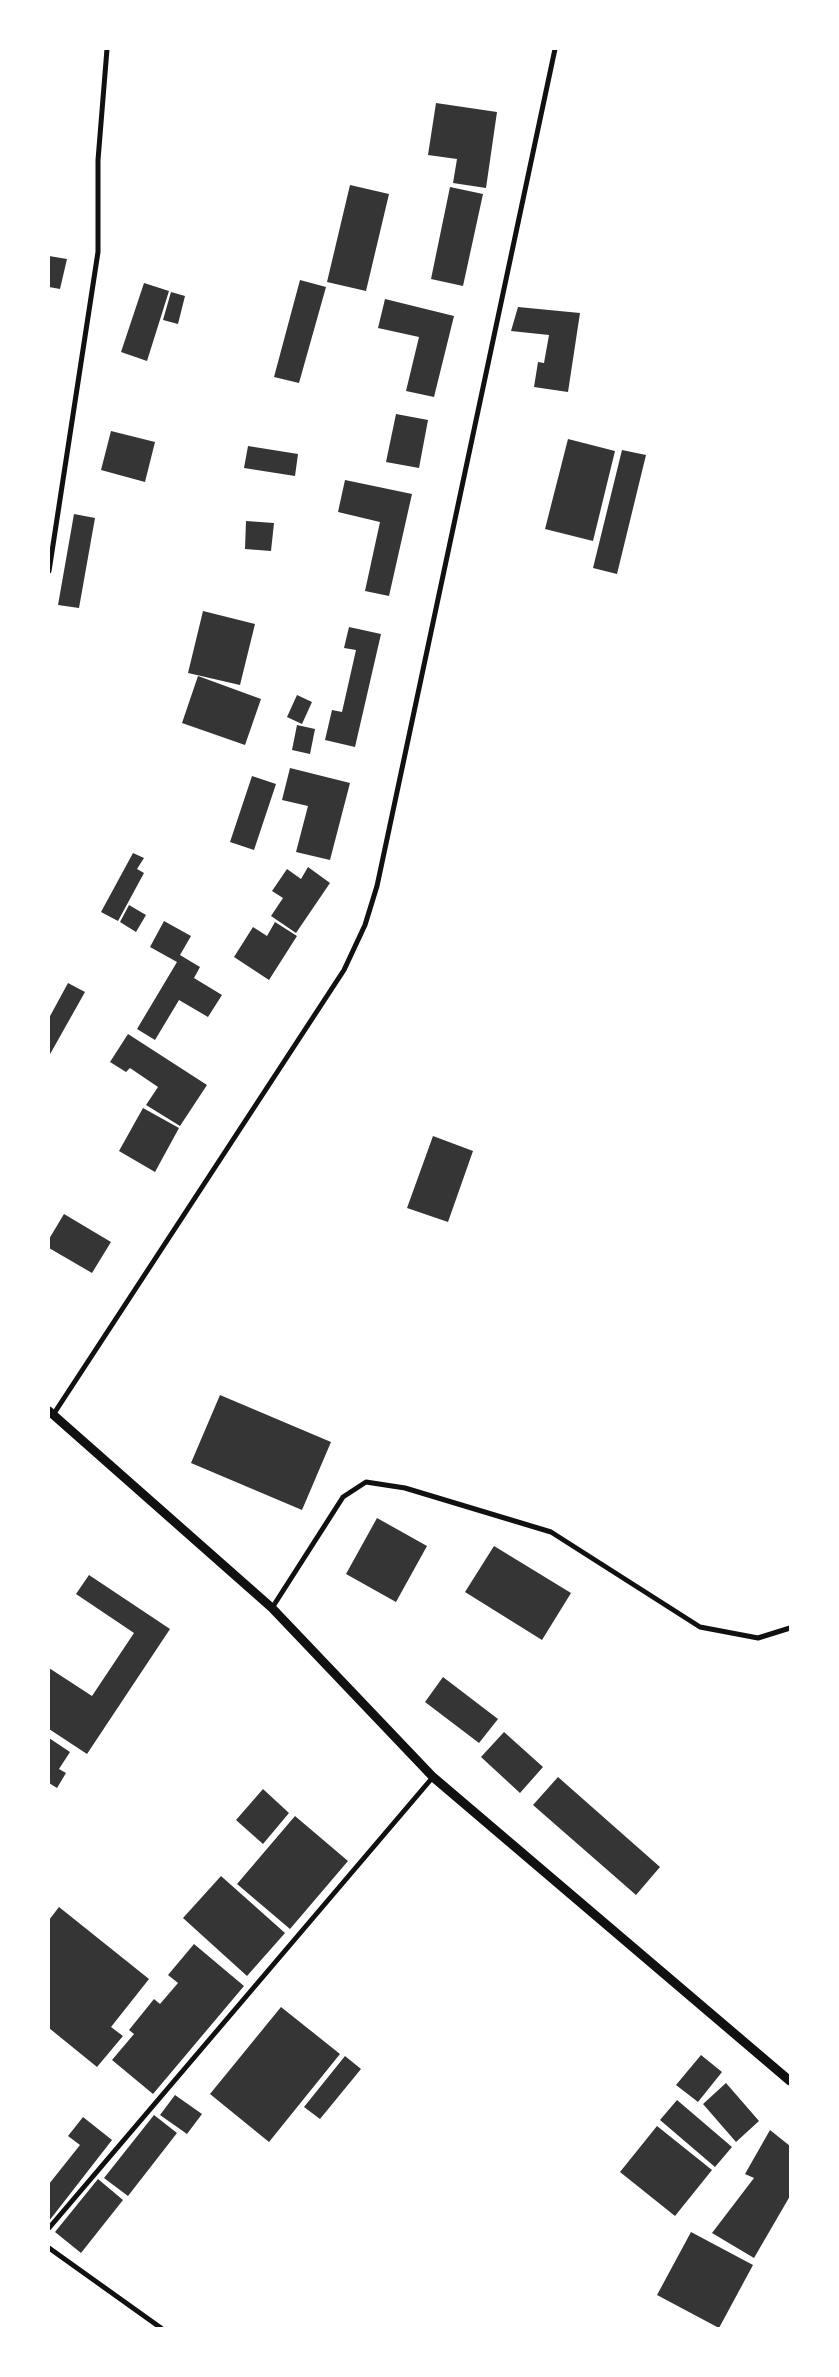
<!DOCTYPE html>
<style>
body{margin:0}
#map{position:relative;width:839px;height:2377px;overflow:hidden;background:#fff;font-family:"Varela Round",sans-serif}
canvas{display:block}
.frame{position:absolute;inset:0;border:50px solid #fff;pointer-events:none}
</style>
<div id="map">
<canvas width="839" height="2377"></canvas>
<div class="frame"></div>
</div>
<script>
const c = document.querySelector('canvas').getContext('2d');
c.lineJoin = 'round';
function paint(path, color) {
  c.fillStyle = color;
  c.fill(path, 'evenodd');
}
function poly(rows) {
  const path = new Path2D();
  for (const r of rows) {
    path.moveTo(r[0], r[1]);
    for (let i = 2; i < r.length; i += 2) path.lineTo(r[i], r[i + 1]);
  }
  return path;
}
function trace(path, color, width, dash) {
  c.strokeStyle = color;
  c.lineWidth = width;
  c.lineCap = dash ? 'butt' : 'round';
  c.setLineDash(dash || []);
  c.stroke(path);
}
paint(poly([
 [436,103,497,112,486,188,453,183,457,159,428,155],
 [350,185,389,194,366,291,327,282],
 [450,187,483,194,463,286,431,279],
 [49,256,67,259,60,289,49,287],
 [300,280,326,287,299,383,274,377],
 [144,283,169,291,147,361,121,352],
 [171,292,185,296,178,324,163,320],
 [385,299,454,316,434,397,406,391,419,337,378,328],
 [518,307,580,313,568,392,534,387,538,362,544,363,549,335,511,331],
 [396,414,428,420,419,468,386,462],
 [111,431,155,442,145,482,101,470],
 [568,439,615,451,593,541,545,529],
 [248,446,298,454,295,476,244,468],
 [622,450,646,455,617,574,593,568],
 [345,480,412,494,389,596,365,591,380,522,338,512],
 [74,514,95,518,79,608,58,605],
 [246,521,274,523,271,551,245,549],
 [203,611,255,624,240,685,188,673],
 [349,627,381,634,355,747,325,740,332,710,342,712,356,650,344,648],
 [198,676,261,699,245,745,182,723],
 [297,695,312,702,302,724,287,717],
 [297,725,315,729,310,754,292,750],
 [290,768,350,783,330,860,296,852,308,806,282,800],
 [252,776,276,784,254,850,230,842],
 [133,853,144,858,137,869,144,873,118,921,101,912],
 [308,867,330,883,296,933,271,916,283,898,272,891,287,869,301,879],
 [129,905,146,915,136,932,120,922],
 [164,921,191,936,180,955,200,967,194,978,222,995,208,1017,179,1000,155,1040,137,1029,177,962,150,947],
 [275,922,297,936,269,980,234,957,253,927,267,936],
 [68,983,85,992,49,1056,49,1018],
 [128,1034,207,1085,180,1126,146,1105,158,1087,130,1068,126,1072,110,1062],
 [143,1108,179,1128,155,1172,119,1151],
 [433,1136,473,1151,448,1222,407,1208],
 [64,1214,111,1242,92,1273,49,1248,49,1239],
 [220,1395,331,1442,302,1510,191,1463],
 [377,1518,427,1546,396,1602,346,1574],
 [494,1546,571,1593,542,1640,465,1592],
 [89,1575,170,1629,87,1754,49,1729,49,1668,92,1696,134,1633,76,1594],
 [443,1677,498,1719,479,1743,425,1702],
 [504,1732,543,1767,520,1793,481,1757],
 [49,1738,70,1752,59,1769,66,1773,57,1788,49,1783],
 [558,1777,660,1867,636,1895,533,1805],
 [263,1789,289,1813,263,1844,236,1820],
 [295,1816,348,1861,290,1929,237,1884],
 [221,1876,285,1933,247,1976,183,1918],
 [59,1907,149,1979,111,2027,123,2036,97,2067,49,2028,49,1920],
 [194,1944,244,1986,153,2094,112,2060,134,2034,129,2030,154,1999,160,2004,178,1983,168,1975],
 [281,2007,340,2054,269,2142,210,2094],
 [701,2055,722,2072,698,2102,676,2085],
 [345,2056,361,2069,320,2119,304,2107],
 [726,2083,759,2121,736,2142,703,2104],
 [175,2095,202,2114,187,2134,160,2115],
 [677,2100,732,2147,715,2167,660,2120],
 [154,2115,177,2133,128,2196,104,2178],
 [83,2117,112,2140,49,2221,49,2184,80,2145,68,2136],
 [657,2126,712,2170,675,2216,620,2172],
 [770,2130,790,2146,790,2196,754,2258,712,2233,754,2178,745,2174],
 [98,2179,123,2200,81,2253,55,2232],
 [691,2232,753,2265,719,2328,657,2295]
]), '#353535');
trace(poly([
 [49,571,98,252,98,160,107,49],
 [53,1415,344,970,365,925,377,886,555,49],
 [272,1608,343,1497,366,1482,405,1488,551,1532,700,1627,758,1638,790,1628],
 [49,2228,433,1777],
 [49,2248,161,2328]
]), '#111', 5);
trace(poly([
 [49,1411,272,1608,433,1777,790,2081]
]), '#111', 9);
</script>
